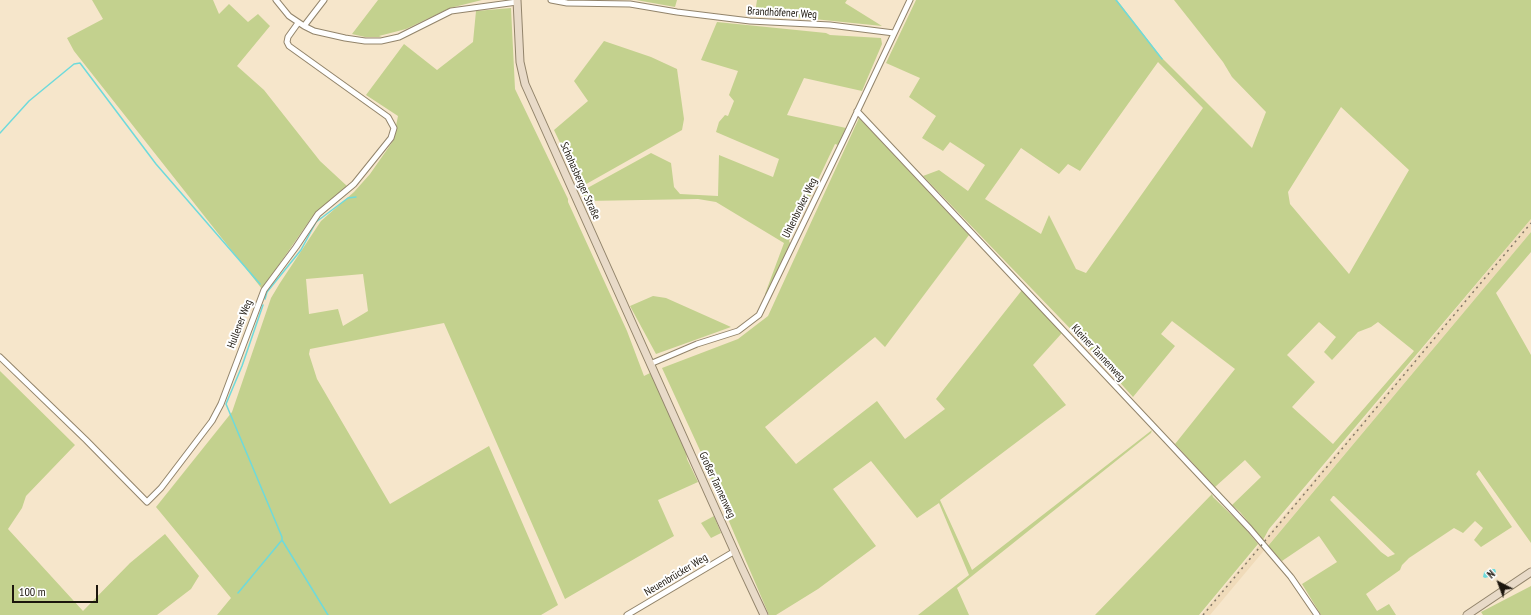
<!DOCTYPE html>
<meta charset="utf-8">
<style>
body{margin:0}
#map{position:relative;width:1531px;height:615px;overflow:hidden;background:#f6e6cb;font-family:"PT Sans Narrow",sans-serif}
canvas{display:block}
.north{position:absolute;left:1479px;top:563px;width:40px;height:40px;-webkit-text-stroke:3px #fff;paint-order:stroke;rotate:318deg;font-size:11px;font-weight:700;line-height:16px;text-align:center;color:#1c160d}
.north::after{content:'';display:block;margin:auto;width:14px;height:18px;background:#1c160d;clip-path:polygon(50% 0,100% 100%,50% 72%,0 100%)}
.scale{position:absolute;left:12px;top:585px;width:86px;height:18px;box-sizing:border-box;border:2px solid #1c160d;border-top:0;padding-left:5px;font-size:12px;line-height:14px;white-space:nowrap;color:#1c160d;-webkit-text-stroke:3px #fff;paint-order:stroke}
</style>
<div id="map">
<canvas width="1531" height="615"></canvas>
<div class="north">N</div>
<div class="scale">100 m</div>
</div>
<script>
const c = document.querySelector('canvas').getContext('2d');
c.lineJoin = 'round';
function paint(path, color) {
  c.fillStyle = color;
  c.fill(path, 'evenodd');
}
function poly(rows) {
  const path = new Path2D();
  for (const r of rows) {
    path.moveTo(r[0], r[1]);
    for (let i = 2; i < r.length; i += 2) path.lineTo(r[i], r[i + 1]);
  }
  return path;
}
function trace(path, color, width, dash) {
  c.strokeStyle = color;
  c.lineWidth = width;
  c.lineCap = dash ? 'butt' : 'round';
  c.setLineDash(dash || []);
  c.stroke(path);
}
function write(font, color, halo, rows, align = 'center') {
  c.font = font + ' "PT Sans Narrow",sans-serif';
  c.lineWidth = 4;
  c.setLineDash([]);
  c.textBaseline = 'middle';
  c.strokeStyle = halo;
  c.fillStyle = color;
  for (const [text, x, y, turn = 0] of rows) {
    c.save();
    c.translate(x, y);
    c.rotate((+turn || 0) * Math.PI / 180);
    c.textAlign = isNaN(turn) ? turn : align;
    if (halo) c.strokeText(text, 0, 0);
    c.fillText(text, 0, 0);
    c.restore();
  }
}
paint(poly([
 [1531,219,1531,232,1210,615,1201,615]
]), '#f0dbba');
paint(poly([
 [92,0,213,0,219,14,229,4,248,22,258,14,270,26,237,66,264,90,320,161,347,186,312,217,262,289,74,51,67,38,103,19],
 [378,0,482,0,450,8,406,29,379,36,382,37,365,37,352,34],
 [636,0,677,0,675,7],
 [757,0,847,0,845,3,882,26,755,13],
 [916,0,1117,0,1161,57,1252,148,1266,112,1232,77,1223,62,1174,0,1531,0,1531,219,1269,529,1263,540,1240,512,1232,505,1261,477,1245,460,1215,487,1175,444,1235,369,1172,321,1161,334,1175,346,1133,397,1087,346,923,176,939,170,968,191,985,165,950,142,943,151,922,138,936,116,909,97,920,78,886,63],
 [1158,62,1203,108,1086,273,1076,269,1049,215,1041,234,985,199,1021,148,1059,174,1068,164,1080,171],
 [1341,107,1409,170,1349,274,1290,204,1288,192],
 [1319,322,1336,337,1324,352,1332,360,1358,332,1371,327,1378,322,1414,351,1333,444,1292,407,1315,382,1287,355],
 [511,8,515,89,568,199,568,202,627,331,644,376,652,372,686,451,687,459,698,482,658,500,674,536,565,599,444,323,310,349,309,354,317,379,390,504,489,446,558,605,541,615,217,615,231,598,156,507,232,412,271,298,280,283,321,221,354,192,370,174,393,141,398,116,366,95,404,44,437,70,473,42,476,11],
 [363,274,368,311,343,326,338,309,309,314,306,279],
 [717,22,826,33,830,35,881,38,882,44,862,91,804,78,787,115,846,128,838,145,835,144,789,241,792,247,766,295,765,294,784,243,716,202,698,199,586,201,582,191,651,153,671,163,674,187,680,194,718,196,719,155,773,177,779,159,716,132,719,122,725,115,728,116,734,101,729,95,738,71,701,60],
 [604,41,651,57,677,69,684,119,682,130,581,187,554,130,588,101,574,81],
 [859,118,969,235,885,347,875,337,765,427,796,464,877,401,905,439,945,409,936,399,1022,290,1062,333,1033,365,1066,405,940,500,972,570,1152,430,1151,433,957,588,969,615,918,615,969,575,939,503,917,518,871,461,833,489,876,546,818,589,776,615,769,615,710,477,710,472,662,368,738,339,768,316],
 [1531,232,1531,252,1496,293,1531,355,1531,543,1479,470,1476,474,1512,527,1481,547,1474,540,1483,528,1475,521,1463,533,1454,528,1409,558,1402,565,1400,570,1366,594,1377,611,1389,604,1396,615,1321,615,1302,584,1337,562,1319,536,1282,561,1268,546],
 [1333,496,1334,496,1395,554,1388,557,1381,552,1330,500],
 [653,296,666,298,731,327,656,354,630,306],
 [0,371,75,445,26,496,22,508,8,529,83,611,130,563,165,534,199,576,191,589,157,615,0,615],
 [1212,494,1213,497,1244,527,1258,544,1199,615,1095,615],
 [714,516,721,533,711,538,701,523],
 [1531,586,1531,615,1483,615,1481,612]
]), '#c3d18e');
paint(poly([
 [1490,569,1495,569,1496,572,1492,576,1485,578,1483,577,1484,572]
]), '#6edadb');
trace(poly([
 [1116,0,1162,59],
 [0,133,29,101,74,64,80,63,156,164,260,284],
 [265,299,267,292,301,250,316,222,348,198,356,197],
 [282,540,328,615],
 [238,593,282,540,282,537,226,404,242,366,263,305]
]), '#6edadb', 1.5);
const street = poly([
 [276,0,289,16,304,26,314,31,345,38,365,41,381,41,399,37,451,11,517,2],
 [551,0,567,3,630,4,677,12,750,21,830,25,894,33],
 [304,26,324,0],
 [857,111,1250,529,1291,577,1317,615],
 [0,357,86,440,147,502,161,488,212,421,221,404,264,290,296,247,318,214,354,184,391,138,394,128,388,117,289,46,287,42,288,37,298,23],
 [650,364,697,344,738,331,759,315,847,133,910,0],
 [627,615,735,551]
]);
const secondary = poly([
 [517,0,520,62,525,84,741,566,764,615],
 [1467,615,1531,572]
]);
trace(street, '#92846b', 7);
trace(secondary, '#92846b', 9);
trace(street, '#fff', 5);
trace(secondary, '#e8dac8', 7);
trace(poly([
 [1203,615,1531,223]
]), '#827766', 1.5, [2, 4]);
write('11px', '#1c160d', '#fff', [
 ["Brandhöfener Weg",782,13,3],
 ["Schohasberger Straße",580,181,66],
 ["Uhlenbroker Weg",800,208,-64],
 ["Hullener Weg",240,324,-69],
 ["Kleiner Tannenweg",1098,353,47],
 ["Großer Tannenweg",717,485,65],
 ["Neuenbrücker Weg",676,575,-31]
]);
</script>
